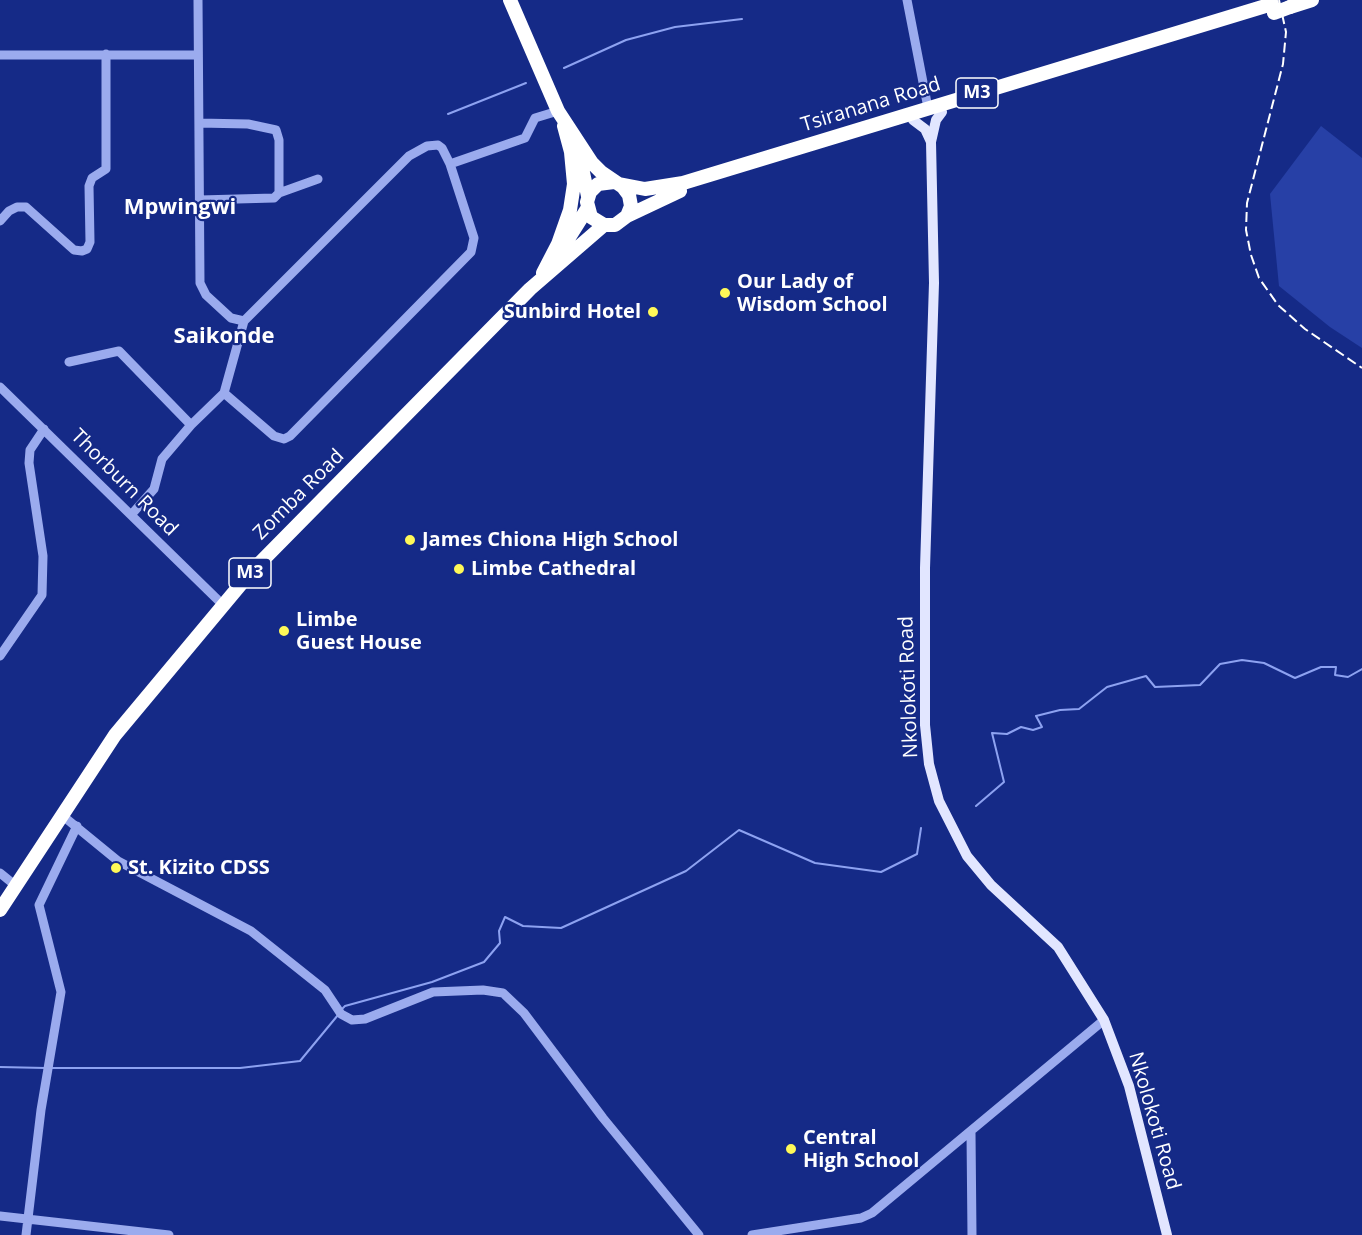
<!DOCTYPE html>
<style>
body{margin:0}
canvas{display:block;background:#152a87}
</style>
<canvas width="1362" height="1235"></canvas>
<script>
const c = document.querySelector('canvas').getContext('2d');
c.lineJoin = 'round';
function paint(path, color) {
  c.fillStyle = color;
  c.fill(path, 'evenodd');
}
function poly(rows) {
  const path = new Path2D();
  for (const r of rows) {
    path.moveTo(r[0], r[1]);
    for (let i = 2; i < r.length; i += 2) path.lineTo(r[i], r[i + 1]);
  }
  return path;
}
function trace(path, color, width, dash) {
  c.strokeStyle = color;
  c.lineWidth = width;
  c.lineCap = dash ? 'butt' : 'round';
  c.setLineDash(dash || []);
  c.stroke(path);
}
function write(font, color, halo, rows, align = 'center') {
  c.font = font + ' "Open Sans",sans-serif';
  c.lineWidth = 4.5;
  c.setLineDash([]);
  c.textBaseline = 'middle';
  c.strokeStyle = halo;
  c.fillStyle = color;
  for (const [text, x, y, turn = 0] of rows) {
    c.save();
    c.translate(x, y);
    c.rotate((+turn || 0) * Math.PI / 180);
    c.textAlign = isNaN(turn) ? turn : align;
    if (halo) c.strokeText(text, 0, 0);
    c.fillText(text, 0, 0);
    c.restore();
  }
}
paint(poly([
 [1321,126,1362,158,1362,348,1330,327,1279,286,1270,194]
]), '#2740a6');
trace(poly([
 [564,68,626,40,675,27,742,19],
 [448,114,526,83],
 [976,806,1004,782,992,733,1007,734,1021,727,1033,730,1042,727,1036,716,1060,710,1079,709,1107,687,1146,676,1155,687,1200,685,1220,664,1242,660,1264,663,1295,678,1321,667,1336,667,1335,675,1348,677,1362,669],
 [341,1010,345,1006,432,982,484,962,500,943,499,931,505,917,523,926,561,928,686,871,739,830,815,863,881,872,917,854,921,828],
 [0,1067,45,1068],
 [51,1068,240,1068,300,1061,338,1015]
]), '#8da2f1', 2);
trace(poly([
 [198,0,200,283,206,295,231,318,244,321],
 [907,0,928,108],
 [0,55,198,55],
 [199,123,248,124,276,130,279,140,279,193],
 [450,164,525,138,535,118,558,111],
 [200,200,274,198,279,193,318,179],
 [0,221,9,211,17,207,26,207,74,250,82,251,87,249,90,242,89,186,92,178,106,169,106,54],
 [69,362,119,351,191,425],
 [0,387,222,604],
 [131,515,154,489,162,459,191,425,224,393,244,321,409,156,427,146,438,145,442,148,450,164,474,238,471,252,290,436,284,439,274,436,224,393],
 [0,656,42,595,43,556,29,463,30,450,44,429],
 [63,816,118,861,251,931,325,990,341,1014,352,1020,365,1019,433,992,483,990,503,993,524,1013,603,1118,699,1235],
 [0,873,16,886],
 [971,1133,972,1235],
 [0,1216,169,1235],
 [26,1235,41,1110,61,992,39,905,77,826],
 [752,1235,861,1218,872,1213,1104,1020]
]), '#9babee', 9);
trace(poly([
 [942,112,936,120,931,142,934,283,925,568,925,725,929,764,939,801,967,856,991,885,1058,947,1104,1020,1129,1086,1167,1235],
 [913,120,925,129,931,142]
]), '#e2e6ff', 10);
trace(poly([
 [510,0,558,111,592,163,601,172,623,187,629,195,631,206,627,216,615,225,604,225,591,217,587,202,590,192,598,184,614,182],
 [1290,7,1312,0],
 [578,149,588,196],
 [619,184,645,189,683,183,1272,4],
 [627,216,680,191],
 [563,247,587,209],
 [543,273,558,244,570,210,574,184,571,152,564,126],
 [0,910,115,735,251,572,530,289,604,225]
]), '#fff', 14);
trace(poly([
 [1279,0,1286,32,1283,64,1247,203,1246,230,1251,255,1259,278,1278,305,1305,329,1362,368]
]), '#fff', 2, [10, 4.5]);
trace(poly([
 [1274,13,1290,7]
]), '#fff', 14);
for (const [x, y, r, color] of [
 [725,293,6,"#fff958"],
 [653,312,6,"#fff958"],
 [410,540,6,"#fff958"],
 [459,569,6,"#fff958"],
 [284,631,6,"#fff958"],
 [116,868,6,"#fff958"],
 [791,1149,6,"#fff958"]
]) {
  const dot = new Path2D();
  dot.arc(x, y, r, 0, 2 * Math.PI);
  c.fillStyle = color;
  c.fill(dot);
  trace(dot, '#152a87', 2);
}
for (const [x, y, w] of [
 [977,93,42],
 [250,573,42]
]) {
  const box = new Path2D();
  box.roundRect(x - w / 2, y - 15, w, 30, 4.5);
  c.fillStyle = '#152a87';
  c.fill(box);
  trace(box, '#fff', 1.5);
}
write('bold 18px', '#fff', null, [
 ["M3",977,93],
 ["M3",250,573]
]);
write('20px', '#fff', '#152a87', [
 ["Tsiranana Road",871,105,-17],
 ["Thorburn Road",124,483,45],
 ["Zomba Road",299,495,-45],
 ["Nkolokoti Road",909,687,-92],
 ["Nkolokoti Road",1154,1121,74]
]);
write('bold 20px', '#fff', '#152a87', [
 ["Our Lady of",737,282],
 ["Wisdom School",737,305],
 ["Sunbird Hotel",641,312,"right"],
 ["James Chiona High School",422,540],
 ["Limbe Cathedral",471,569],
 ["Limbe",296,620],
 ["Guest House",296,643],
 ["St. Kizito CDSS",128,868],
 ["Central",803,1138],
 ["High School",803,1161]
], 'left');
write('bold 22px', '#fff', '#152a87', [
 ["Mpwingwi",180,208],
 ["Saikonde",224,337]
]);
</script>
